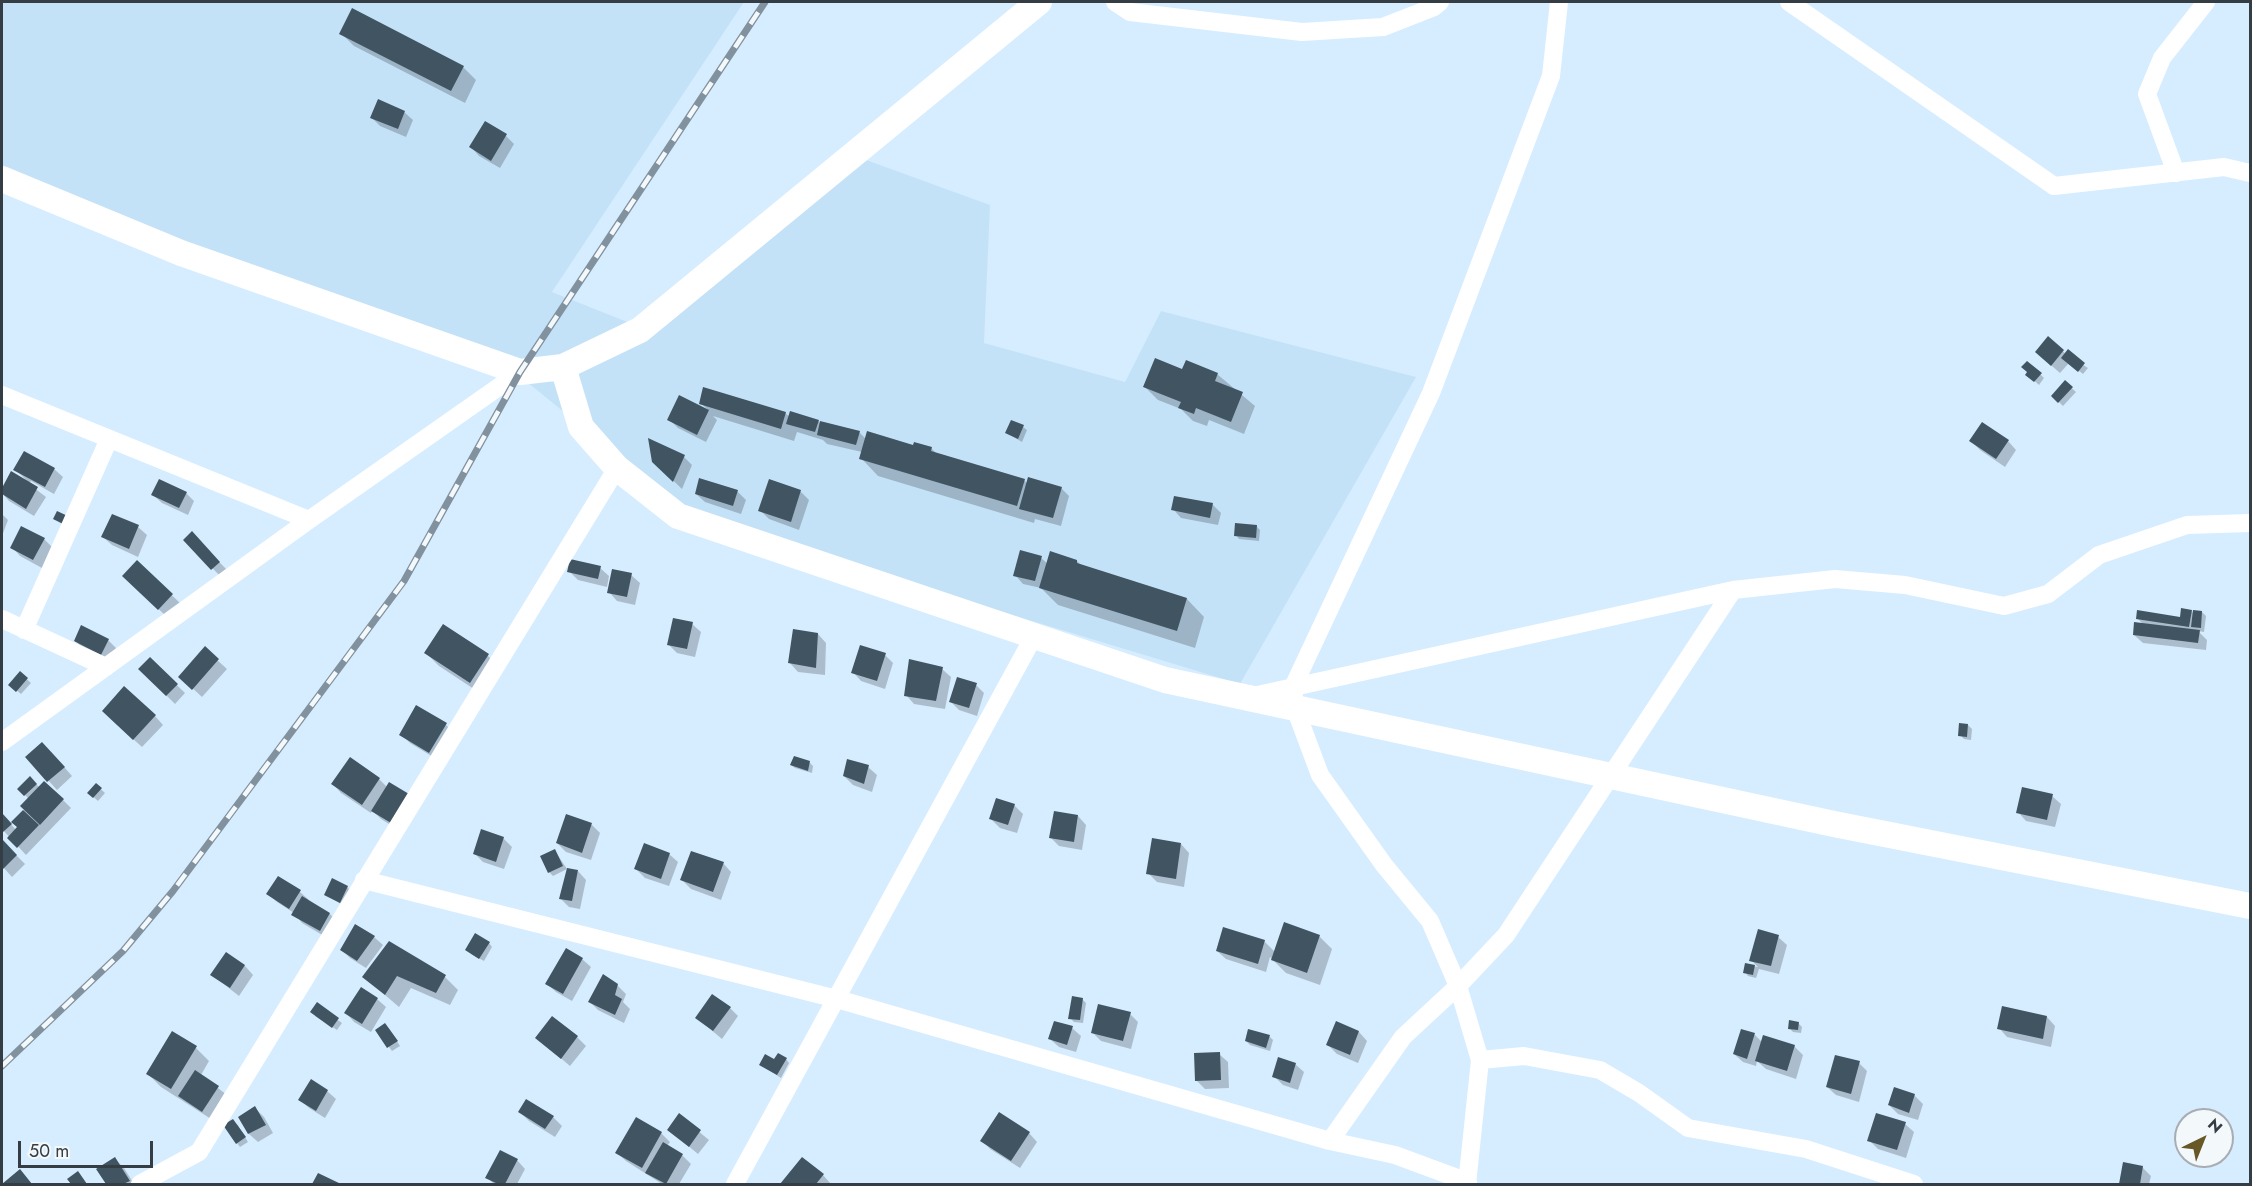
<!DOCTYPE html>
<style>
body{margin:0}
#map{position:relative;width:2252px;height:1186px;overflow:hidden;background:#d6edff;font-family:Jost,sans-serif}
canvas{display:block}
.frame{position:absolute;inset:0;border:3px solid #343d44;pointer-events:none}
.north{position:absolute;left:2174px;top:1108px;width:60px;height:60px;box-sizing:border-box;background:#f3f8fb;border:2px solid #a7adb2;border-radius:50%;rotate:43deg;font-size:16px;font-weight:700;line-height:24px;text-align:center;color:#343d44}
.north::after{content:'';display:block;margin:auto;width:21px;height:27px;background:#685826;clip-path:polygon(50% 0,100% 100%,50% 72%,0 100%)}
.scale{position:absolute;left:18px;top:1141px;width:135px;height:27px;box-sizing:border-box;border:3px solid #343d44;border-top:0;padding-left:8px;font-size:18px;line-height:21px;white-space:nowrap;color:#343d44;-webkit-text-stroke:4px #f3f8fb;paint-order:stroke}
</style>
<div id="map">
<canvas width="2252" height="1186"></canvas>
<div class="frame"></div>
<div class="north">N</div>
<div class="scale">50 m</div>
</div>
<script>
const c = document.querySelector('canvas').getContext('2d');
c.lineJoin = 'round';
function paint(path, color) {
  c.fillStyle = color;
  c.fill(path, 'evenodd');
}
function poly(rows) {
  const path = new Path2D();
  for (const r of rows) {
    path.moveTo(r[0], r[1]);
    for (let i = 2; i < r.length; i += 2) path.lineTo(r[i], r[i + 1]);
  }
  return path;
}
function trace(path, color, width, dash) {
  c.strokeStyle = color;
  c.lineWidth = width;
  c.lineCap = dash ? 'butt' : 'round';
  c.setLineDash(dash || []);
  c.stroke(path);
}
paint(poly([
 [2,2,744,2,552,292,635,325,847,153,990,205,984,343,1125,382,1161,311,1416,377,1240,684,867,571,683,509,527,382,2,168]
]), '#c4e2f7');
paint(poly([
 [341,33,463,67,476,80,465,103,354,46],
 [404,112,413,120,406,137,380,126,372,118],
 [506,136,514,144,500,168,479,156,471,147],
 [2048,338,2066,354,2088,368,2083,374,2069,363,2060,373,2045,360],
 [1183,371,1217,374,1255,406,1244,434,1209,420,1207,426,1193,421,1181,409,1158,400,1145,387],
 [2027,374,2041,375,2044,378,2039,385],
 [2065,382,2076,392,2063,406,2053,396],
 [701,403,785,413,790,417,818,421,821,424,859,432,866,439,931,448,937,454,1024,480,1027,483,1061,488,1069,496,1061,526,1035,519,1034,523,878,476,861,458,862,452,827,444,823,440,797,432,794,441,713,416,717,420,706,442,678,428,669,419,708,410],
 [1023,427,1027,430,1022,442,1007,433],
 [1971,441,2008,441,2016,450,2005,467,1980,450],
 [684,457,692,465,682,489,653,461],
 [15,469,54,469,63,477,54,494,31,481,29,484,46,497,34,516,9,501,2,493,12,473,27,481],
 [770,481,801,492,809,500,799,530,769,519,760,510],
 [737,491,746,500,741,514,705,502,696,494],
 [186,493,194,501,188,515,162,503,153,495],
 [1212,504,1221,513,1218,525,1181,518,1173,509],
 [2,514,8,520,2,536],
 [1256,526,1260,530,1259,541,1239,539,1236,535],
 [138,527,147,535,138,557,112,545,103,537],
 [192,534,228,571,221,577,185,540],
 [44,539,52,547,42,568,20,556,12,547],
 [1041,558,1048,564,1077,561,1082,566,1187,599,1204,617,1195,648,1058,605,1041,588,1023,584,1015,575],
 [137,562,180,603,167,617,124,576],
 [600,568,609,576,607,587,578,580,569,571],
 [631,575,640,583,635,605,617,601,609,592],
 [2191,611,2194,614,2202,612,2206,616,2204,632,2198,631,2207,640,2206,650,2143,643,2134,635,2144,625,2138,619,2181,618],
 [692,624,701,632,695,657,677,653,668,644],
 [818,634,826,643,825,675,798,672,790,663],
 [108,640,116,648,110,662,84,649,75,641],
 [205,649,227,669,202,697,189,685],
 [426,653,488,656,501,669,483,695,439,666],
 [885,655,893,663,885,689,861,681,853,672],
 [150,659,185,693,175,704,140,669],
 [942,669,951,677,945,709,914,704,906,695],
 [20,673,31,683,21,694,10,685],
 [976,685,984,693,977,716,959,710,950,701],
 [155,716,163,725,142,747,112,720],
 [446,725,454,733,438,760,410,743,401,734],
 [1968,725,1972,729,1971,740,1964,739,1960,735],
 [51,752,72,776,57,790,27,757],
 [809,762,813,766,812,773,795,768,791,765],
 [868,767,877,775,872,792,853,785,844,776],
 [30,778,40,788,63,800,71,808,26,855,2,829,2,814,16,830,19,827,14,822,25,809,29,799,19,789],
 [379,779,387,787,400,831,381,819,372,810,371,813,341,793,333,784],
 [96,785,105,793,98,801,89,793],
 [2052,796,2061,804,2055,827,2026,821,2018,812],
 [1014,805,1023,814,1017,833,1000,828,991,819],
 [567,816,592,825,600,833,591,860,566,852,557,843],
 [1078,816,1086,825,1082,850,1059,846,1051,838],
 [503,838,512,847,504,869,483,862,475,854],
 [2,841,25,864,12,877,2,866],
 [1181,844,1189,853,1184,887,1157,882,1148,873],
 [555,851,567,869,553,876,549,872],
 [669,854,678,862,669,886,645,878,636,869],
 [723,863,731,872,721,900,691,889,682,880],
 [578,871,586,880,580,909,569,907,560,898],
 [278,878,300,892,309,900,308,902,330,914,338,923,329,939,302,923,294,913,277,902,268,894],
 [347,887,351,891,344,906,325,894],
 [356,926,374,937,383,945,366,968,350,958,342,950],
 [1319,936,1332,949,1320,985,1286,973,1270,957,1266,972,1226,959,1217,951,1264,941,1275,952],
 [1778,937,1787,945,1779,974,1759,969,1756,978,1748,976,1745,972,1746,965,1758,967,1751,960],
 [389,943,445,977,458,990,450,1005,411,988,399,1007,364,977],
 [489,943,492,947,484,961,471,954],
 [226,954,245,966,253,975,239,996,212,975],
 [582,959,591,967,572,1001,556,992,547,984],
 [617,985,626,994,623,1002,630,1009,624,1023,598,1010,590,1002],
 [377,999,386,1007,371,1032,354,1022,346,1013],
 [1082,999,1086,1003,1083,1023,1074,1022,1070,1018],
 [317,1005,342,1023,337,1030,315,1016],
 [730,1008,738,1016,722,1039,697,1018],
 [1130,1014,1138,1022,1131,1049,1101,1041,1092,1032],
 [2047,1017,2055,1026,2051,1047,2007,1037,1999,1028],
 [1337,1023,1359,1032,1367,1041,1358,1063,1337,1054,1328,1045],
 [1798,1023,1802,1027,1801,1033,1793,1032,1789,1028],
 [1072,1028,1081,1036,1076,1052,1059,1047,1050,1039],
 [389,1029,400,1046,392,1051,389,1047],
 [1742,1031,1755,1035,1763,1043,1794,1046,1803,1055,1796,1079,1766,1069,1757,1061,1756,1066,1743,1062,1734,1054],
 [173,1033,196,1048,209,1061,201,1075,227,1095,211,1119,161,1087,148,1074],
 [1269,1036,1273,1040,1270,1051,1250,1045,1246,1041],
 [577,1037,586,1046,570,1066,537,1038],
 [1219,1054,1228,1062,1229,1088,1205,1089,1196,1080],
 [786,1059,789,1063,781,1078,761,1065],
 [1859,1063,1867,1071,1859,1102,1836,1095,1827,1087],
 [1295,1064,1304,1072,1298,1090,1283,1085,1274,1076],
 [312,1081,327,1091,336,1099,325,1118,309,1108,300,1100],
 [1914,1095,1923,1104,1918,1120,1898,1114,1889,1105],
 [255,1108,264,1117,273,1133,258,1142,249,1134,240,1117],
 [520,1112,553,1117,562,1126,555,1137,529,1121],
 [680,1116,709,1140,698,1154,669,1130],
 [636,1119,661,1133,670,1142,667,1146,682,1155,691,1164,679,1184,662,1184,626,1161,617,1153],
 [237,1124,248,1142,240,1147,237,1143],
 [1905,1124,1914,1132,1906,1158,1878,1149,1869,1140],
 [1029,1133,1037,1142,1020,1168,990,1149,982,1140],
 [115,1159,124,1168,134,1184,108,1184,98,1170],
 [802,1159,823,1175,831,1184,782,1184],
 [517,1160,525,1169,517,1184,494,1184,487,1177],
 [2124,1164,2142,1167,2151,1176,2149,1184,2121,1184]
]), '#0003');
paint(poly([
 [352,8,464,66,451,91,339,34],
 [378,99,405,111,398,129,370,118],
 [485,121,507,134,491,161,469,147],
 [2048,336,2064,350,2051,366,2035,352],
 [2068,349,2085,363,2078,372,2061,358],
 [1155,358,1182,369,1186,360,1218,373,1215,381,1243,392,1231,422,1196,408,1194,414,1178,408,1181,402,1143,387],
 [2027,361,2042,373,2034,382,2025,375,2027,372,2021,367],
 [2065,380,2073,387,2058,403,2051,396],
 [703,387,786,412,781,429,699,404],
 [679,395,709,410,697,435,667,420],
 [790,411,819,420,815,432,786,424],
 [1011,420,1024,425,1018,439,1005,433],
 [820,421,860,431,856,445,817,435],
 [1982,422,2009,440,1996,459,1969,441],
 [867,431,913,445,914,442,932,447,931,451,1025,479,1017,506,859,459],
 [648,438,685,455,673,482,652,462],
 [24,451,55,468,45,487,13,470],
 [11,471,38,487,26,509,2,494,2,488],
 [1028,477,1062,487,1053,518,1019,509],
 [699,478,738,490,733,506,695,494],
 [159,479,187,492,179,508,151,495],
 [769,479,801,490,791,522,758,511],
 [1174,496,1213,503,1210,518,1171,510],
 [57,511,72,518,67,526,53,519],
 [112,514,139,525,129,549,101,537],
 [1235,523,1257,525,1256,538,1234,536],
 [21,526,45,538,33,560,10,548],
 [192,531,220,562,211,570,183,540],
 [1020,550,1042,556,1035,581,1013,576],
 [1050,551,1077,560,1077,563,1187,598,1177,631,1039,588],
 [570,559,601,566,598,579,567,572],
 [137,560,173,594,158,610,122,576],
 [612,569,632,573,627,597,607,593],
 [2181,608,2192,610,2189,627,2136,619,2137,610,2180,617],
 [2193,610,2202,611,2201,628,2191,627],
 [673,618,693,622,687,649,667,645],
 [2134,622,2200,630,2198,643,2133,635],
 [443,624,489,654,470,683,424,653],
 [81,625,109,639,101,655,74,641],
 [793,629,818,633,816,668,788,663],
 [860,645,886,653,877,681,851,673],
 [205,646,219,659,192,690,178,677],
 [150,657,178,684,166,696,138,669],
 [909,659,943,667,936,701,904,696],
 [20,671,28,678,16,692,8,685],
 [957,677,977,683,969,708,949,702],
 [124,686,156,715,133,740,102,711],
 [416,705,447,723,429,753,399,735],
 [1959,723,1968,724,1967,737,1958,736],
 [42,742,65,767,47,782,25,757],
 [794,756,810,761,808,771,790,765],
 [350,757,380,778,362,805,331,784],
 [847,759,869,765,864,784,843,776],
 [30,776,37,784,24,796,17,789],
 [44,781,64,799,40,825,20,806],
 [389,782,409,794,391,823,371,811],
 [96,783,102,788,93,798,87,793],
 [2022,787,2053,794,2047,820,2016,813],
 [996,798,1015,804,1008,825,989,819],
 [23,810,39,825,17,848,7,838,17,827,11,822],
 [1054,811,1078,815,1074,842,1049,838],
 [2,813,12,824,3,832,2,831],
 [566,814,592,823,582,853,556,843],
 [481,829,504,837,496,862,473,854],
 [1152,838,1181,843,1176,879,1146,874],
 [2,839,17,855,3,869,2,868],
 [644,843,670,853,661,879,634,869],
 [555,849,563,866,548,873,540,856],
 [691,851,724,862,713,892,680,880],
 [567,868,578,870,572,901,559,899],
 [278,876,301,890,289,909,266,894],
 [332,878,348,886,340,903,324,895],
 [302,896,330,913,320,931,291,915],
 [1284,922,1320,935,1307,973,1271,960],
 [355,924,375,936,357,961,340,950],
 [1223,927,1265,940,1258,964,1216,951],
 [1758,929,1779,935,1771,966,1749,961],
 [475,933,490,942,479,959,465,950],
 [389,941,446,975,436,993,397,976,385,995,362,977],
 [566,948,583,958,563,994,545,984],
 [226,952,245,965,230,988,210,975],
 [1745,963,1755,965,1753,975,1743,973],
 [603,974,618,984,615,995,622,999,615,1015,588,1002],
 [361,987,378,998,362,1024,344,1013],
 [712,994,731,1007,713,1031,695,1018],
 [1072,996,1083,998,1080,1020,1068,1019],
 [317,1002,339,1018,332,1028,310,1012],
 [1098,1004,1131,1012,1123,1041,1091,1033],
 [2002,1006,2047,1016,2043,1039,1997,1029],
 [552,1016,578,1036,561,1059,535,1038],
 [1789,1020,1799,1022,1798,1030,1788,1029],
 [1054,1021,1073,1026,1067,1045,1048,1039],
 [1336,1021,1359,1031,1350,1055,1326,1045],
 [385,1023,398,1041,387,1048,375,1030],
 [1248,1029,1270,1035,1266,1048,1245,1041],
 [1741,1029,1755,1033,1747,1059,1733,1054],
 [172,1031,197,1046,171,1089,146,1074],
 [1763,1035,1795,1045,1787,1071,1755,1061],
 [1220,1052,1221,1080,1195,1081,1194,1053],
 [778,1053,787,1058,777,1075,759,1065,765,1054,774,1059],
 [1835,1055,1860,1061,1851,1094,1826,1087],
 [1278,1057,1296,1063,1290,1083,1272,1077],
 [195,1070,219,1086,202,1112,178,1096],
 [311,1079,328,1090,316,1111,298,1100],
 [1894,1087,1915,1094,1909,1113,1888,1105],
 [526,1099,554,1116,545,1129,518,1112],
 [255,1106,266,1125,248,1134,238,1117],
 [999,1112,1030,1132,1011,1161,980,1141],
 [679,1113,701,1130,689,1147,667,1130],
 [1876,1113,1906,1122,1897,1150,1867,1141],
 [636,1117,662,1132,642,1168,615,1153],
 [233,1119,246,1137,236,1144,223,1125],
 [663,1142,683,1154,666,1184,645,1173],
 [500,1150,518,1159,505,1184,498,1184,485,1178],
 [115,1157,130,1181,123,1184,106,1184,96,1169],
 [802,1157,824,1174,816,1184,780,1184],
 [2123,1162,2143,1166,2140,1184,2119,1184],
 [20,1169,32,1184,2,1184],
 [78,1171,87,1184,71,1184,67,1179],
 [318,1173,341,1184,312,1184]
]), '#415462');
trace(poly([
 [1115,2,1130,12,1302,32,1383,27,1434,7,1440,2],
 [1789,2,2054,186,2224,167,2250,173],
 [2176,173,2147,94,2162,58,2206,2],
 [2,395,309,520],
 [2,619,106,667],
 [24,630,109,439],
 [1253,696,1733,590,1835,579,1905,585,2004,606,2048,594,2099,555,2187,525,2250,523],
 [2,742,309,520,520,372],
 [364,880,837,999,1330,1141,1395,1155,1468,1182],
 [1480,1060,1524,1056,1600,1070,1639,1093,1688,1128,1806,1149,1914,1184],
 [1330,1141,1403,1037,1458,986,1506,935,1733,590],
 [140,1184,199,1152,617,468],
 [735,1184,1034,636],
 [1467,1184,1480,1060,1458,986,1430,921,1384,865,1320,775,1295,708,1293,687,1431,393,1551,76,1559,2]
]), '#fff', 18);
trace(poly([
 [2,179,181,253,520,372,563,367,640,330,1039,2],
 [563,367,581,427,617,468,678,516,1165,680,1834,824,2250,906]
]), '#fff', 26);
const rail = poly([
 [2,1066,123,951,173,891,404,581,520,372,765,2]
]);
trace(rail, '#82919e', 7);
trace(rail, '#f3f8fb', 4.5, [14]);
</script>
